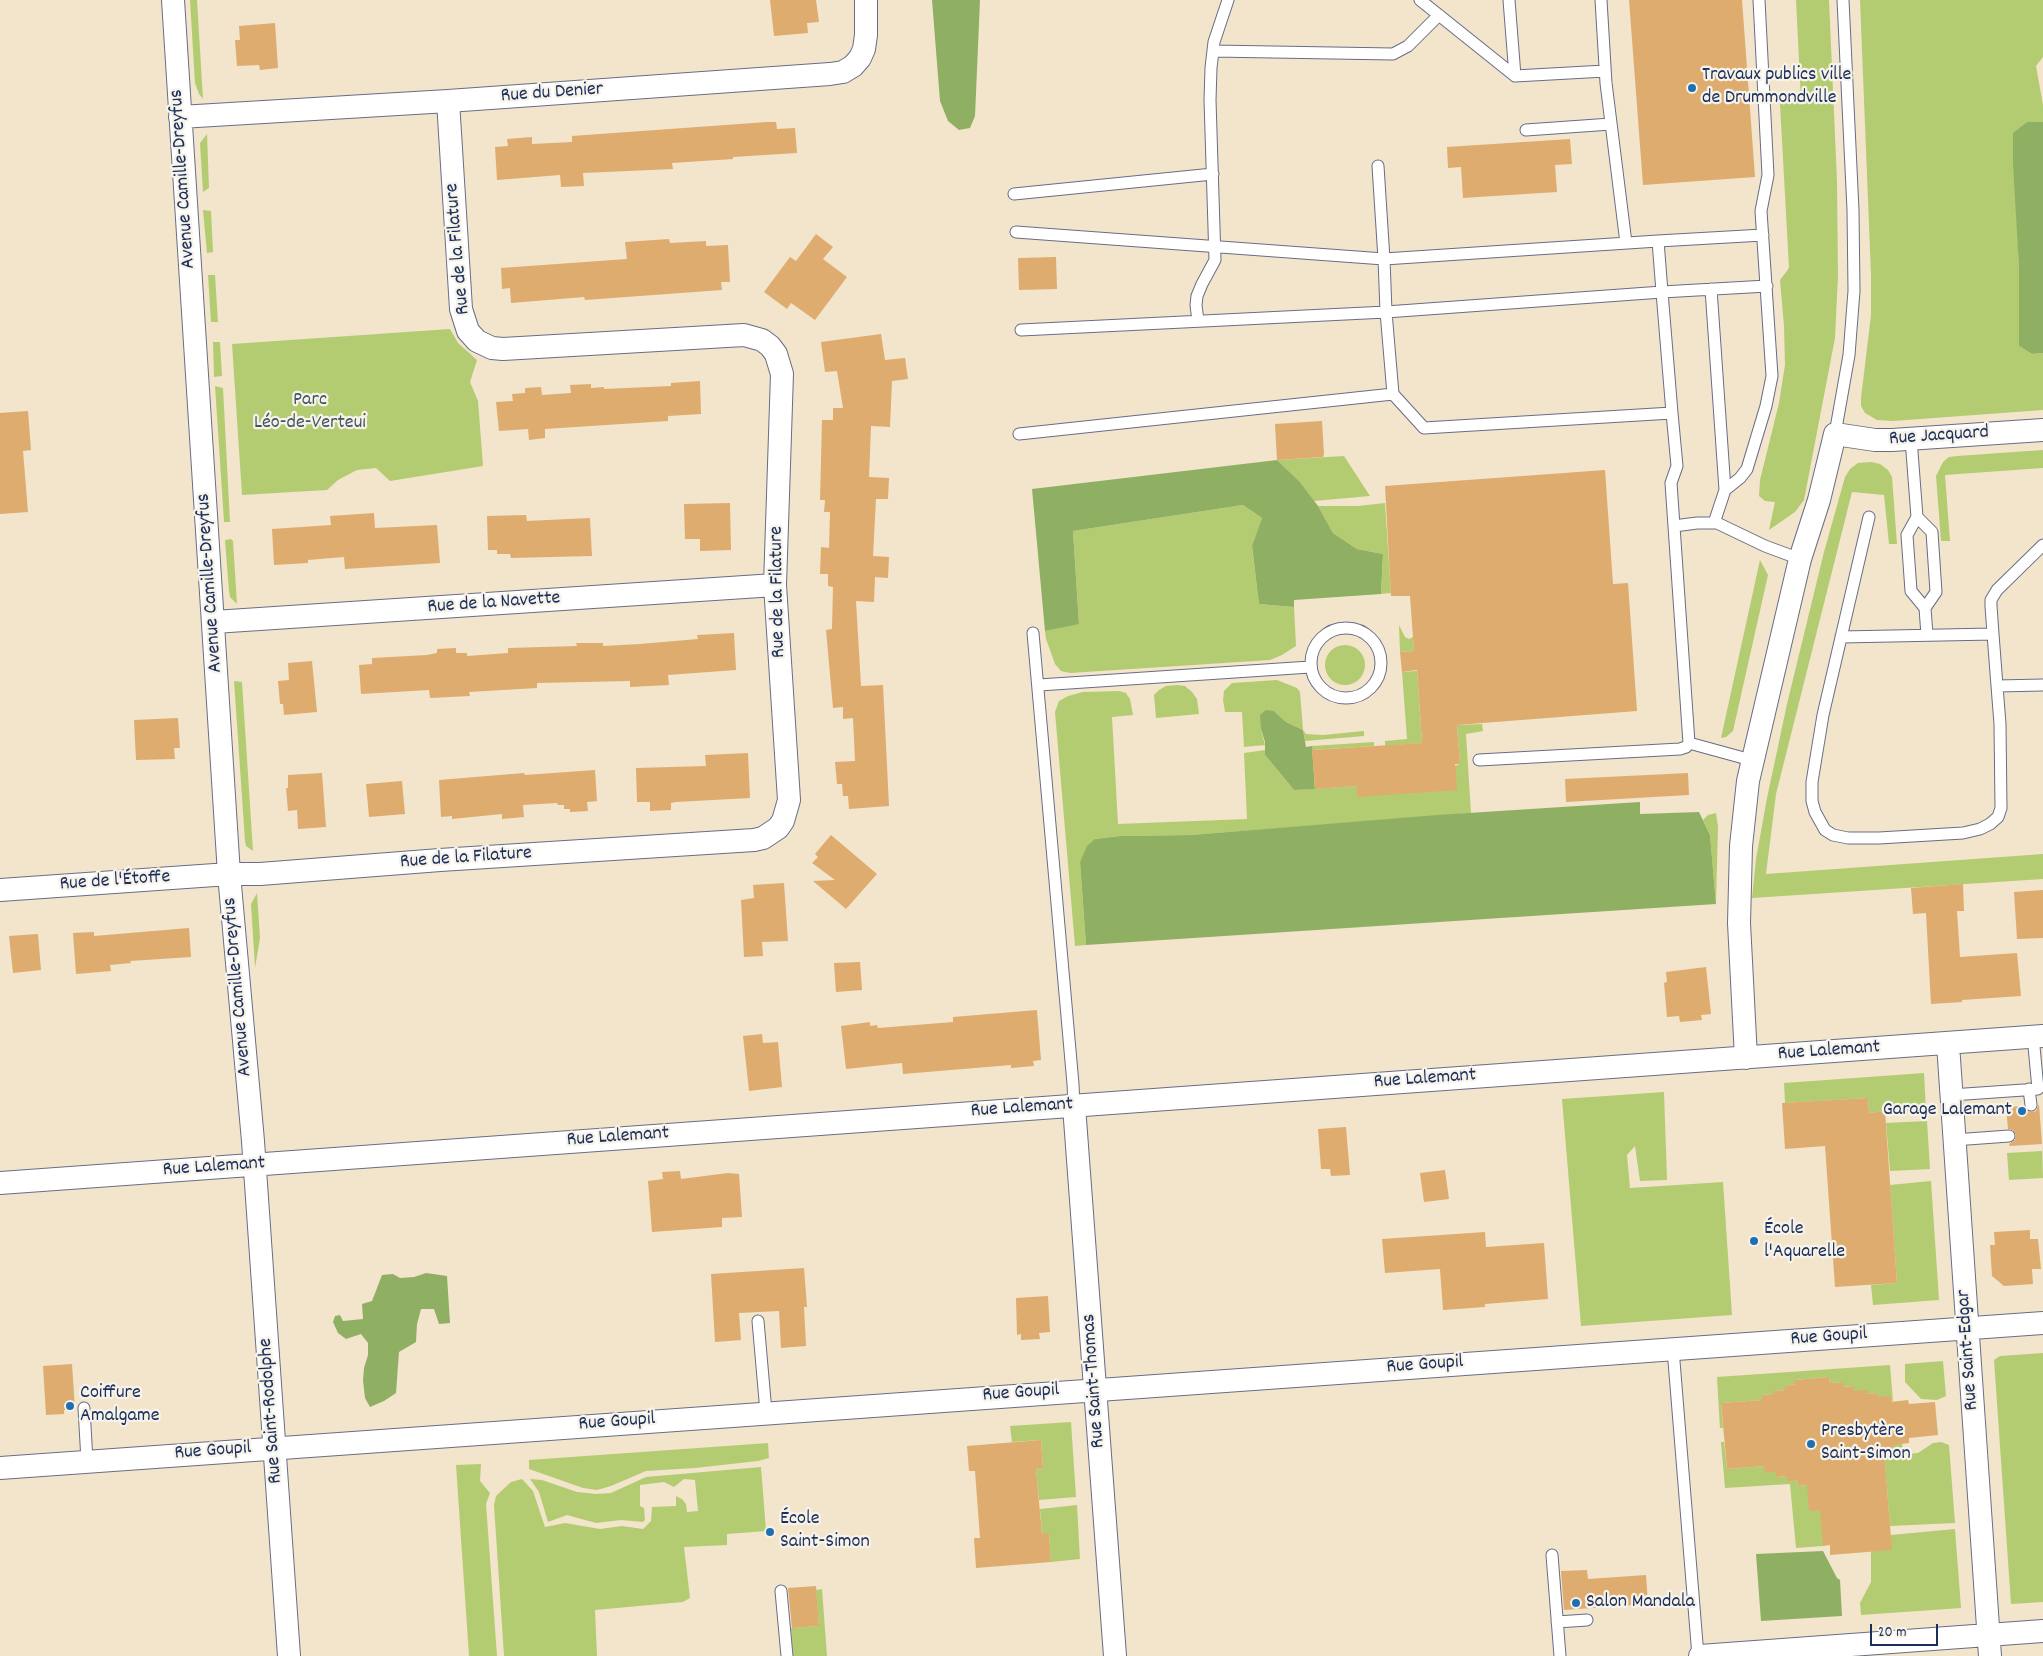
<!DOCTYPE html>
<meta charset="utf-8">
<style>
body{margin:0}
#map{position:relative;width:2043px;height:1656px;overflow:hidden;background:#f3e4cc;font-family:Dekko,sans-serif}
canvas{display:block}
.scale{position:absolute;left:1870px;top:1624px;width:68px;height:22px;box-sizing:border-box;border:2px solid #1b2f5e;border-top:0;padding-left:6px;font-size:15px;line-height:18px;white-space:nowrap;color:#1b2f5e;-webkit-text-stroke:4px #f7f3e8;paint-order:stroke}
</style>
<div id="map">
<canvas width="2043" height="1656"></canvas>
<div class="scale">20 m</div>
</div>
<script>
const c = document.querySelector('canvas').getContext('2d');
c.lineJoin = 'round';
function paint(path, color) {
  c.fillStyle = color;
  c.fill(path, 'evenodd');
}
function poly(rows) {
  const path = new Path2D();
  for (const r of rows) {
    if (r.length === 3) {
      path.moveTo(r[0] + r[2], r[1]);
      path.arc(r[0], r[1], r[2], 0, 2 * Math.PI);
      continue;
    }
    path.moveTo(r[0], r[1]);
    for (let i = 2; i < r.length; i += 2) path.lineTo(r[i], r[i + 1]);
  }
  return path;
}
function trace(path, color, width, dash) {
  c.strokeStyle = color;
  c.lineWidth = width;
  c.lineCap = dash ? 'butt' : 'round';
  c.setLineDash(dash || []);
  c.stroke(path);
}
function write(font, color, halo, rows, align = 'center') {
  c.font = font + ' Dekko,sans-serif';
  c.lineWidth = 4.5;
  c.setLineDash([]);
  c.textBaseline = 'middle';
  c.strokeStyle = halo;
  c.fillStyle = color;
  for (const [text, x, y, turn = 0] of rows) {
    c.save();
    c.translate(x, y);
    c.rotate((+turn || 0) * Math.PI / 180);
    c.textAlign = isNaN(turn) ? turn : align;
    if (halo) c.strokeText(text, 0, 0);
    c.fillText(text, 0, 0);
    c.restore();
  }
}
paint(poly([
 [190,0,197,0,203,99,199,94,195,83],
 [1796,0,1829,0,1837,181,1838,275,1835,338,1804,500,1795,512,1769,530,1775,502,1765,501,1759,496,1760,480,1779,403,1785,365,1784,326,1780,280,1789,268,1780,104,1801,101],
 [1860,0,2043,0,2043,57,2036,66,2043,105,2043,122,2027,122,2013,134,2019,268,2019,346,2032,354,2043,353,2043,410,1893,421,1877,420,1865,413,1861,406,1861,398,1871,315,1871,275],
 [207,134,209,188,203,192,200,143],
 [203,210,211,211,213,252,207,253],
 [208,275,215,275,218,322,211,322],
 [450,329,458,343,477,360,470,382,478,401,483,466,390,481,376,468,357,470,338,480,327,490,242,495,232,344],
 [213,342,220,342,222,376,214,377],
 [215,386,223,388,230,522,224,522],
 [2043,450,2043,468,1945,475,1950,541,1941,541,1936,476,1943,462,1949,457,1957,456],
 [1344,456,1370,496,1314,501,1300,482,1277,460],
 [1871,462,1880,464,1888,470,1892,477,1897,544,1889,544,1884,495,1852,492,1776,794,1766,874,2043,854,2043,879,1752,898,1756,859,1767,798,1787,704,1824,552,1845,477,1850,469,1858,463],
 [1385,503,1391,593,1381,594,1383,554,1357,549,1333,533,1318,506,1358,506],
 [1243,505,1262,518,1252,547,1259,604,1294,607,1296,646,1282,655,1270,660,1070,673,1061,671,1055,664,1046,639,1045,631,1079,623,1073,531],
 [231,539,233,541,237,604,230,597,229,591,225,540],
 [1760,560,1768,575,1733,731,1726,737,1721,738],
 [1399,625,1405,637,1409,639,1413,637,1414,651,1400,652],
 [1345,665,20],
 [1417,671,1422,743,1385,746,1385,741,1407,739,1402,672],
 [1277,680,1297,688,1300,692,1303,730,1306,734,1323,735,1364,731,1364,736,1305,741,1303,730,1286,722,1274,711,1261,729,1265,745,1244,747,1242,712,1225,712,1223,700,1224,691,1232,683],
 [234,681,242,682,253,851,246,846,245,841],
 [1177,685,1185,686,1192,692,1197,699,1199,714,1156,718,1154,695,1159,690,1166,686],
 [1119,691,1126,693,1130,699,1133,715,1112,717,1118,824,1247,819,1244,753,1265,750,1265,755,1294,790,1357,786,1357,796,1460,764,1457,725,1482,724,1483,731,1466,734,1471,813,1191,835,1120,836,1095,839,1080,862,1086,945,1075,946,1055,712,1059,701,1068,696,1083,692],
 [1374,742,1374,746,1312,750,1312,746],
 [1716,813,1718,827,1716,904,1710,835,1703,820,1708,815],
 [257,893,260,938,255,968,251,904],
 [1924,1073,1926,1111,1886,1114,1885,1111,1869,1113,1868,1098,1785,1103,1784,1083],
 [1664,1092,1667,1180,1640,1181,1635,1146,1627,1155,1630,1188,1723,1182,1732,1315,1581,1326,1562,1099],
 [1927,1121,1930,1169,1890,1171,1886,1123],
 [2042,1144,2043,1178,2009,1180,2007,1153,2042,1151],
 [1931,1181,1939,1300,1873,1305,1871,1285,1897,1283,1890,1185],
 [2043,1353,2043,1602,2011,1604,1994,1360,2000,1356],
 [1943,1361,1946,1396,1937,1400,1921,1399,1905,1382,1905,1364],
 [1890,1365,1893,1402,1879,1397,1878,1393,1867,1394,1867,1391,1854,1391,1854,1386,1843,1387,1843,1382,1830,1383,1829,1377,1795,1380,1795,1384,1785,1386,1785,1390,1773,1391,1773,1394,1762,1395,1762,1400,1721,1403,1723,1428,1720,1428,1717,1377],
 [1071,1422,1076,1497,1039,1500,1036,1469,1043,1468,1041,1440,1012,1442,1010,1426],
 [1721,1442,1724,1442,1727,1469,1764,1466,1776,1472,1776,1477,1787,1476,1788,1480,1797,1480,1798,1486,1807,1485,1825,1510,1823,1546,1796,1548,1790,1484,1725,1488],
 [1941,1442,1949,1445,1955,1523,1890,1526,1884,1451,1893,1450,1893,1444,1902,1443,1904,1454,1918,1453,1933,1443],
 [768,1443,769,1458,758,1461,695,1468,646,1471,611,1486,597,1490,583,1488,529,1469,529,1460],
 [481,1464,480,1481,490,1493,486,1504,497,1656,469,1656,456,1465],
 [761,1467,766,1531,727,1534,727,1545,684,1547,690,1598,683,1602,595,1610,597,1656,504,1656,494,1505,496,1496,511,1482,522,1479,533,1491,545,1527,565,1523,600,1529,622,1526,643,1529,651,1521,652,1507,676,1506,676,1496,682,1499,686,1504,687,1512,698,1511,695,1480,684,1479,674,1487,664,1482,640,1485,640,1506,644,1508,645,1520,643,1522,621,1520,596,1523,567,1515,548,1522,539,1492,530,1479,542,1480,577,1492,596,1494,611,1493,646,1477],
 [1077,1505,1080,1559,1051,1562,1049,1534,1042,1534,1040,1509],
 [1955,1529,1961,1608,1861,1615,1860,1603,1871,1582,1871,1551,1891,1535],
 [822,1589,827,1656,793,1656,791,1628,819,1626,816,1590]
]), '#b4cc71');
paint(poly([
 [932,0,980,0,975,116,970,128,959,130,948,121,940,101],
 [2027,122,2043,122,2043,353,2032,354,2019,346,2019,268,2013,164,2013,133],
 [1277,460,1300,482,1318,506,1333,533,1357,549,1383,554,1381,594,1294,600,1294,607,1259,604,1252,546,1262,518,1243,505,1073,531,1079,624,1045,631,1032,489],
 [1266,710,1274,711,1286,722,1303,730,1306,747,1312,746,1315,789,1294,790,1265,755,1265,742,1261,729,1260,715],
 [1640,802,1640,814,1699,812,1710,835,1716,904,1086,945,1080,862,1087,846,1095,839,1120,836,1191,835,1437,815],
 [426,1273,447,1276,450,1323,439,1324,434,1309,421,1309,417,1324,416,1342,399,1352,396,1393,384,1401,370,1407,365,1398,363,1380,364,1368,368,1355,368,1343,361,1334,346,1339,338,1333,333,1322,335,1316,340,1315,343,1321,363,1319,362,1304,372,1301,382,1275,393,1274,400,1278,414,1277],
 [1823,1551,1837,1578,1840,1580,1842,1616,1761,1621,1756,1554]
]), '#8fb063');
paint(poly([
 [770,0,816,0,819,22,807,23,808,33,774,36],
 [1629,0,1742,0,1755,177,1643,185],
 [275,23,278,68,260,70,259,65,237,66,235,40,240,40,239,26],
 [767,122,776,122,777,129,795,128,797,153,733,157,733,159,672,163,673,169,583,173,584,186,561,187,560,175,497,180,495,147,508,146,507,139,532,137,532,144,572,142,572,136],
 [1570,139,1572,164,1555,165,1557,192,1463,198,1461,167,1448,168,1447,147],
 [816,234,833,247,823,259,847,277,815,320,791,303,787,309,764,292,790,257,796,261],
 [669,239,670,243,706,241,706,246,728,245,730,282,721,282,722,290,585,300,584,297,511,303,510,288,502,289,501,268,627,259,625,242],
 [1056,257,1057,289,1019,290,1018,258],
 [881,334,885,360,905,358,908,379,892,381,890,427,871,426,869,477,889,478,888,499,876,499,873,556,889,557,888,578,875,577,874,602,856,601,861,686,883,685,889,806,849,809,848,796,843,796,842,784,837,784,835,762,855,761,853,718,843,719,843,707,833,708,826,630,832,629,833,587,828,586,828,574,820,574,821,547,829,548,830,512,824,512,825,500,820,500,822,420,833,420,833,408,843,408,837,371,825,372,821,342],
 [700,381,701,414,668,416,668,421,545,429,545,438,529,440,528,429,499,431,496,402,513,401,512,394,525,393,525,388,541,387,542,395,571,393,570,385,591,384,591,388,604,387,604,389,671,386,671,383],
 [28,411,31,450,23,451,28,512,0,514,0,413],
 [1322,421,1324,454,1323,457,1277,460,1275,424],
 [1605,470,1613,584,1628,583,1637,711,1457,725,1460,764,1455,764,1457,790,1357,797,1357,786,1315,789,1312,750,1422,743,1417,670,1402,672,1400,652,1414,651,1410,596,1391,596,1385,486],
 [730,503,731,550,700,551,700,539,685,539,684,504],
 [374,513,375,528,437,525,440,563,345,569,344,557,308,560,308,563,274,565,272,529,331,525,330,516],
 [526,515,527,521,590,518,592,556,511,558,510,554,497,554,497,550,488,550,487,516],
 [734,633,736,670,668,675,669,685,630,687,630,681,537,683,537,688,469,692,470,696,430,698,429,690,361,694,359,665,372,664,372,658,427,655,437,653,437,649,456,648,456,653,467,653,467,656,508,653,508,648,577,646,576,643,603,643,603,646,640,644,698,639,697,635],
 [312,661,317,712,284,715,283,704,280,704,278,681,289,680,288,663],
 [178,718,180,748,174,748,175,759,136,760,134,720],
 [748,753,750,798,676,802,671,803,671,810,650,811,650,802,637,802,636,768,706,766,705,755],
 [595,770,597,801,587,802,588,811,570,812,570,809,564,809,564,805,558,805,557,803,523,805,524,817,502,819,502,814,452,819,452,816,441,817,439,780,524,773,525,775],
 [322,773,326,827,298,829,297,810,288,811,286,788,288,788,288,775],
 [1688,773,1689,795,1566,802,1565,779],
 [402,781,405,814,369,817,366,784],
 [831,835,877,874,846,909,813,881,835,880,812,863,818,857,815,854],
 [784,883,788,941,762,942,763,956,744,957,741,900,754,898,753,885],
 [1963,884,1964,911,1957,911,1960,957,2017,953,2021,996,1962,1000,1962,1002,1931,1004,1926,913,1913,914,1911,888],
 [2043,890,2043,938,2017,939,2014,892],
 [189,928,191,957,130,961,131,963,110,965,111,971,76,974,73,933,94,932,94,936],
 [38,934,41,970,13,973,9,936],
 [860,962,862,990,836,992,834,963],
 [1706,967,1711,1014,1701,1015,1702,1020,1680,1022,1679,1016,1667,1017,1664,983,1667,982,1666,972],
 [1037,1010,1041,1060,1033,1061,1034,1066,1011,1068,1011,1065,903,1074,902,1063,846,1069,841,1026,870,1022,870,1026,877,1025,878,1028,953,1022,953,1017],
 [762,1034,763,1043,778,1042,782,1087,749,1091,743,1036],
 [1868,1098,1869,1113,1885,1111,1897,1283,1835,1287,1825,1146,1785,1149,1782,1103],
 [2039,1104,2042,1144,2010,1146,2009,1144,2015,1140,2016,1135,2013,1130,2008,1129,2006,1107,2024,1106,2025,1110,2031,1112,2036,1111],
 [1346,1127,1350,1175,1331,1176,1330,1169,1321,1169,1318,1129],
 [1445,1170,1449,1199,1424,1202,1420,1173],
 [680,1171,681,1179,728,1173,739,1174,742,1217,722,1218,722,1227,652,1232,648,1181,663,1179,662,1172],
 [2030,1230,2030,1239,2038,1239,2041,1269,2032,1269,2033,1284,2004,1286,1992,1276,1990,1245,1995,1245,1994,1232],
 [1485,1232,1486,1247,1544,1243,1548,1299,1485,1304,1485,1307,1443,1310,1440,1269,1385,1273,1382,1239],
 [804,1268,807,1307,804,1307,806,1346,781,1348,779,1311,739,1313,741,1340,715,1342,711,1274],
 [1048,1296,1050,1332,1039,1333,1040,1339,1021,1340,1021,1334,1017,1335,1016,1298],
 [72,1364,75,1409,64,1410,64,1414,46,1415,43,1366],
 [1829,1377,1830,1383,1843,1382,1843,1387,1854,1386,1854,1391,1867,1390,1867,1394,1878,1393,1879,1397,1891,1396,1891,1402,1908,1400,1909,1404,1935,1402,1938,1435,1909,1438,1909,1443,1893,1445,1893,1450,1884,1451,1892,1550,1830,1555,1830,1545,1823,1546,1820,1510,1809,1511,1807,1485,1798,1486,1797,1480,1787,1481,1787,1476,1776,1477,1776,1472,1765,1473,1764,1466,1727,1469,1721,1403,1762,1400,1762,1395,1773,1394,1773,1391,1785,1390,1785,1386,1795,1384,1795,1380],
 [1041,1440,1043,1468,1036,1469,1042,1534,1049,1533,1051,1562,976,1568,974,1538,980,1538,975,1471,969,1471,967,1446],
 [1587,1570,1588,1579,1646,1575,1648,1604,1564,1610,1561,1571],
 [816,1586,819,1626,792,1628,788,1588]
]), '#deac6f');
const lane = poly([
 [1420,0,1515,76],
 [1509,0,1515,76,1605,71],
 [1601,0,1606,83,1626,243],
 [1213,51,1393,54,1408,46,1439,15],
 [1526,130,1611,124],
 [1378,166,1384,259,1658,241,1662,292,1767,286],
 [1014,194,1213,174],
 [1016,232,1384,259,1386,312,1662,292,1672,413,1424,428,1393,394],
 [1658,241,1763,235],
 [1711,289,1725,490,1714,523],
 [1198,321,1196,305,1197,296,1202,284,1215,260,1210,100,1211,68,1214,42,1228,0],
 [1019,434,1393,394,1386,312,1021,330],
 [1835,434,1849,355,1854,291,1853,210,1843,0],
 [1911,439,1917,517,1907,535,1911,591,1925,608,1936,592,1932,532,1917,517],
 [1725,490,1740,478,1747,469,1766,406,1772,376,1761,211,1768,175,1759,0],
 [1869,517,1823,715,1812,782,1812,801,1815,812,1825,830,1833,835,1848,838,1879,838,1963,833,1980,829,1990,824,1998,817,2001,808,2000,724,1997,686],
 [1674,526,1697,523,1717,523,1765,546,1800,559],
 [1925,608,1927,635],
 [1346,663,35],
 [1033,633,1073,1084,1074,1106],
 [1993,634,1997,686,2043,685],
 [1841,637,1993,634,1991,606,1991,600,1997,590,2043,545],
 [1039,685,1310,667],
 [1689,743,1751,760],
 [1479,760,1680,749,1686,747,1689,743,1671,483,1677,466,1672,413],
 [2029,1089,2031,1105],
 [1951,1095,2038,1089,2033,1036],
 [1954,1140,2009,1136],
 [758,1321,766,1412],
 [1673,1349,1698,1656],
 [84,1408,87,1461],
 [1552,1555,1560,1656],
 [781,1591,787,1656],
 [1557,1622,1587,1620]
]);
const street = poly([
 [173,0,229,874,253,1141,289,1656],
 [180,117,448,101,830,74,843,72,853,66,860,58,864,49,866,35,866,0],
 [214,622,775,585],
 [0,890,229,874,260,874,440,860,754,840,763,838,778,828,783,821,789,800,775,585,782,374,776,354,770,346,762,340,744,335,503,349,492,348,477,341,468,331,461,309,448,101],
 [1948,1044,1990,1656],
 [1746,1058,1739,923,1741,846,1748,781,1800,559,1819,500,1835,434,1875,440,1892,440,2043,430],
 [1074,1106,1115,1656],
 [0,1183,2043,1036],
 [0,1468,2043,1323],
 [1700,1656,2043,1631]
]);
trace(lane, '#676e84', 13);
trace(street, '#676e84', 24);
trace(lane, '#fff', 11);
trace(street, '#fff', 22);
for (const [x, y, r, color] of [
 [1692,88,5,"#1f6fb2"],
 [2022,1111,5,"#1f6fb2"],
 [1754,1241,5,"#1f6fb2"],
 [70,1406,5,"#1f6fb2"],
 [1811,1444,5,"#1f6fb2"],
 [770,1532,5,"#1f6fb2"],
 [1576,1603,5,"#1f6fb2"]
]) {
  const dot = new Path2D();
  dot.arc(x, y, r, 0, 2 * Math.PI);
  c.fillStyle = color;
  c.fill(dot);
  trace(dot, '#f7f3e8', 2);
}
write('20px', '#1b2f5e', '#f7f3e8', [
 ["Travaux publics ville",1702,76],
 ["de Drummondville",1702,99],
 ["Garage Lalemant",2012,1111,"right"],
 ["École",1764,1230],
 ["l'Aquarelle",1764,1253],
 ["Coiffure",80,1394],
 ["Amalgame",80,1417],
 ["Presbytère",1821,1432],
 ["Saint-Simon",1821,1455],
 ["École",780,1520],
 ["Saint-Simon",780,1543],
 ["Salon Mandala",1586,1603]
], 'left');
write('20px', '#1b2f5e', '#f7f3e8', [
 ["Rue du Denier",552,94,-4],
 ["Avenue Camille-Dreyfus",184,179,-94],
 ["Rue de la Filature",459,249,-95],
 ["Rue Jacquard",1939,437,-4],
 ["Avenue Camille-Dreyfus",211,583,-94],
 ["Rue de la Filature",779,592,-91],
 ["Rue de la Navette",494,604,-4],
 ["Rue de la Filature",466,859,-4],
 ["Rue de l'Étoffe",115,882,-4],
 ["Avenue Camille-Dreyfus",239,987,-95],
 ["Rue Lalemant",1829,1052,-4],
 ["Rue Lalemant",1425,1080,-4],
 ["Rue Lalemant",1022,1109,-4],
 ["Rue Lalemant",618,1138,-4],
 ["Rue Lalemant",214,1168,-4],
 ["Rue Goupil",1829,1338,-4],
 ["Rue Saint-Edgar",1969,1350,-94],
 ["Rue Goupil",1425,1366,-4],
 ["Rue Saint-Thomas",1095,1381,-94],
 ["Rue Goupil",1021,1394,-4],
 ["Rue Saint-Rodolphe",272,1411,-94],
 ["Rue Goupil",617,1423,-4],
 ["Rue Goupil",213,1452,-4]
]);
write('20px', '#415663', '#f7f3e8', [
 ["Parc",310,401],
 ["Léo-de-Verteui",310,424]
]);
</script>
